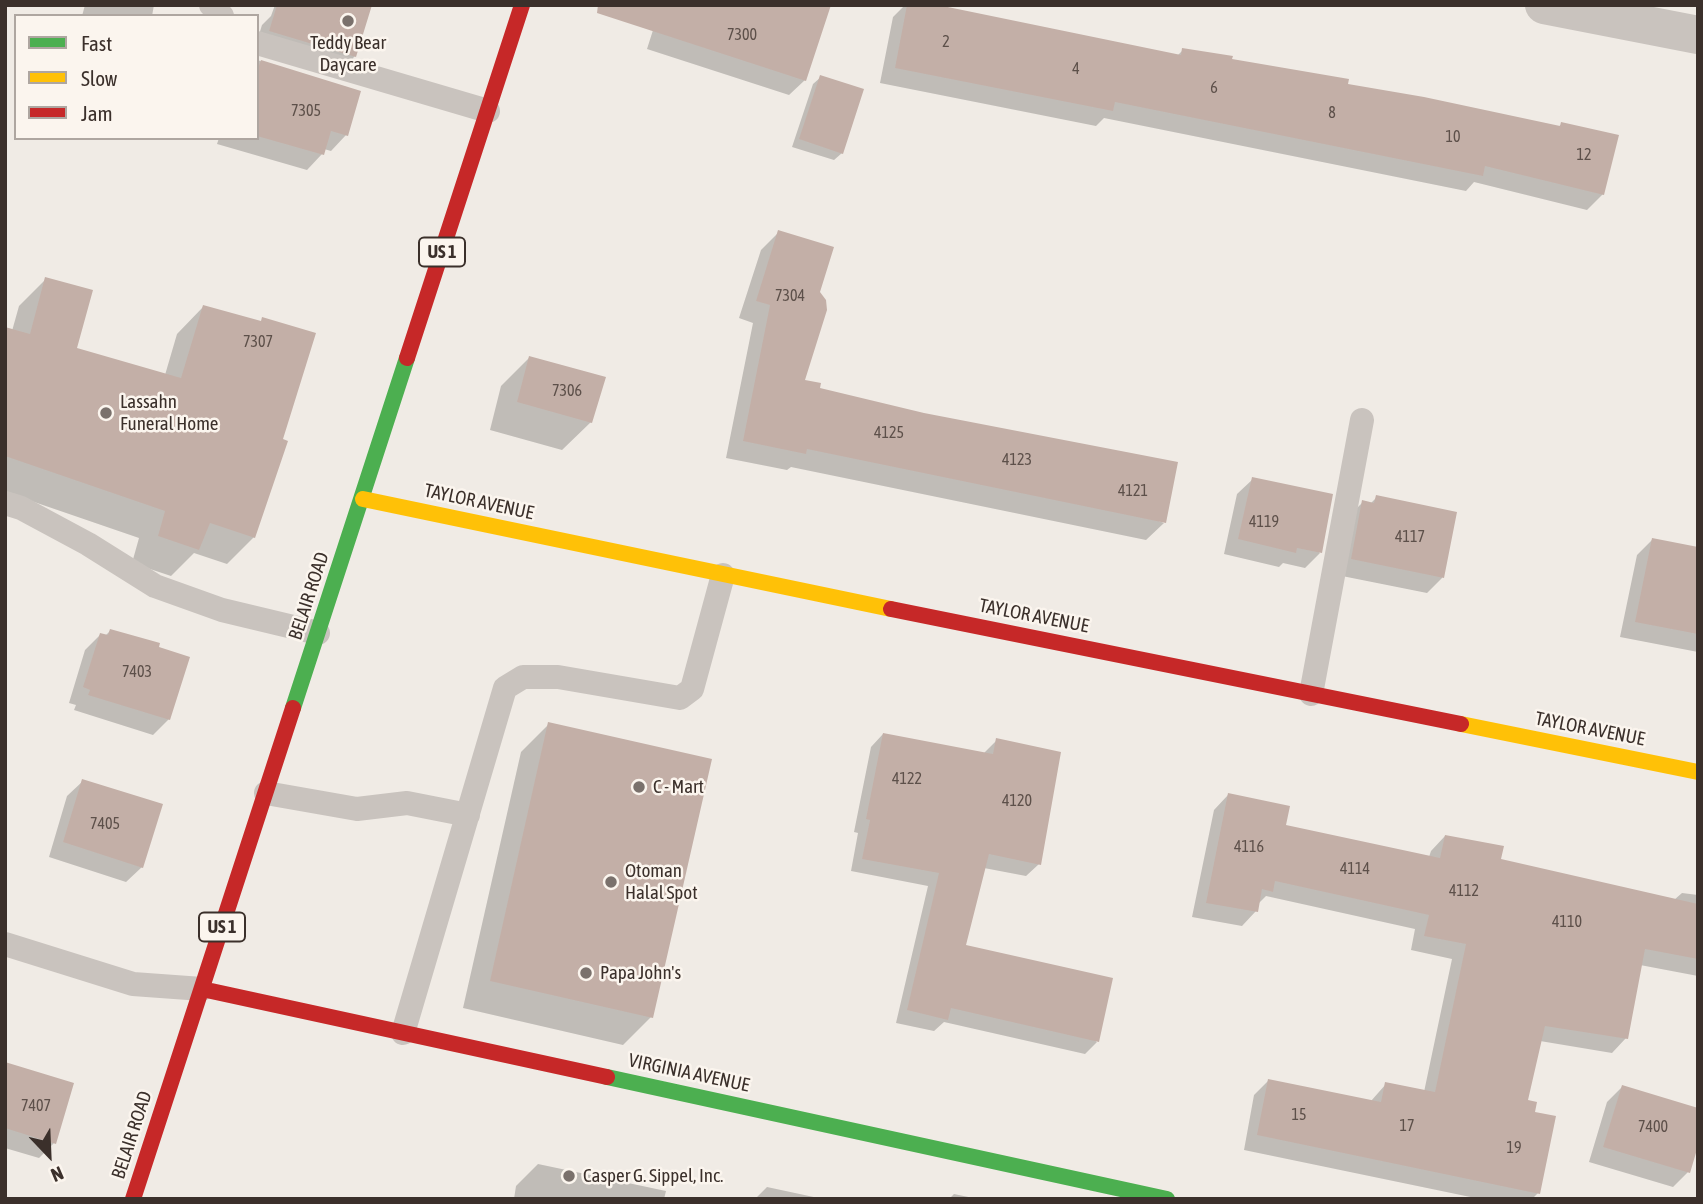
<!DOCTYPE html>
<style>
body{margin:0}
#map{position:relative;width:1703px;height:1204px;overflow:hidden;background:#f0ebe5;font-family:"Asap Condensed",sans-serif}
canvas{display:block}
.frame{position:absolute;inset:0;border:7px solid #3b302b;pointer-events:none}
.legend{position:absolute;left:14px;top:14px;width:245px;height:126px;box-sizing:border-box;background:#fbf5ee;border:2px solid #aea6a0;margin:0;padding:9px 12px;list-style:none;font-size:21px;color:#3b302b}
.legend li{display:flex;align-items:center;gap:14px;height:35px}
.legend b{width:35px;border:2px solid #aea6a0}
.north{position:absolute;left:14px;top:1120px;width:70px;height:70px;-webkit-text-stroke:5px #fbf5ee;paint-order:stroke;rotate:157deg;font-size:19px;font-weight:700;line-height:28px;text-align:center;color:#3b302b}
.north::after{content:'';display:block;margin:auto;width:24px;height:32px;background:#3b302b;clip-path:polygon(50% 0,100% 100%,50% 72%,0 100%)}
</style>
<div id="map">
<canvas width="1703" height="1204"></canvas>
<div class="frame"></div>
<ul class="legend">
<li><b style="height:9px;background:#4caf50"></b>Fast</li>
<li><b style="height:9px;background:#ffc107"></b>Slow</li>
<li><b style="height:9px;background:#c62828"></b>Jam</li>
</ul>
<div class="north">N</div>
</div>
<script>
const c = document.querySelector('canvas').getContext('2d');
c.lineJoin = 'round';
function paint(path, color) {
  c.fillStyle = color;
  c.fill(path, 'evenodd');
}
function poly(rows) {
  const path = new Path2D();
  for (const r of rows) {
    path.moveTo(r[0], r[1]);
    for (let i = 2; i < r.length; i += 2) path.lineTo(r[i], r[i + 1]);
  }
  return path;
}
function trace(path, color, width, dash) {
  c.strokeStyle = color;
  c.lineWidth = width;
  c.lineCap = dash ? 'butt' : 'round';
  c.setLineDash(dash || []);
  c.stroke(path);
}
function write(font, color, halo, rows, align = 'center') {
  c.font = font + ' "Asap Condensed",sans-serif';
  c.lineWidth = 5;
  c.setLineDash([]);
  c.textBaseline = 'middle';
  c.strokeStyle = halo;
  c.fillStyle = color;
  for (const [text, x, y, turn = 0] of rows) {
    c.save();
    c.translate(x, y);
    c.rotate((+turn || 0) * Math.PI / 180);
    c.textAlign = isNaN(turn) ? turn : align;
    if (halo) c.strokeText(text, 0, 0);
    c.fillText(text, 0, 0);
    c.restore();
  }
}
paint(poly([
 [85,5,154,5,152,16,82,16],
 [275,5,370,5,355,56,341,70,257,41,262,25,271,16],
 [661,5,805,80,789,95,647,49],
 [905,5,929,5,1177,56,1183,50,1346,86,1558,127,1562,124,1603,194,1587,210,1474,182,1466,191,1104,118,1096,126,880,83,893,17],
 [257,60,346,87,346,135,331,151,324,149,322,154,307,170,217,144,219,138,257,138],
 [821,77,842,153,834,160,792,147,813,84],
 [779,232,818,292,803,381,818,390,1164,523,1146,540,791,467,787,470,726,458,753,323,739,318,761,250],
 [46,279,75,349,165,375,177,334,204,306,260,323,254,537,227,564,194,553,171,576,132,563,139,538,5,492,5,329,12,331,19,306],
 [529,358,591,422,562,450,490,430,501,386],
 [1253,479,1320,553,1305,568,1283,563,1279,567,1224,554,1237,494],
 [1377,497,1455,513,1442,578,1427,593,1337,575,1347,518,1363,502,1370,504],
 [1652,540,1698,567,1698,652,1620,637,1637,555],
 [110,631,169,719,153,735,74,710,76,705,69,703,85,650,100,635,105,636],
 [549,724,651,1017,623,1045,463,1008,521,752],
 [883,734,983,754,997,740,1039,864,1026,876,984,868,964,947,1097,1042,1085,1054,944,1022,934,1031,896,1023,928,886,851,871,858,833,854,832,871,747],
 [83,781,142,867,126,882,49,857,67,796],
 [1228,795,1284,827,1429,857,1431,851,1445,836,1499,861,1674,900,1682,893,1698,895,1698,976,1640,965,1626,1038,1612,1053,1540,1041,1526,1101,1538,1193,1532,1199,1480,1199,1244,1150,1254,1095,1269,1080,1371,1101,1386,1084,1424,1092,1452,959,1411,950,1415,929,1266,896,1258,904,1256,911,1242,926,1192,917,1214,810],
 [5,1064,54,1143,39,1158,5,1148],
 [1622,1087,1688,1172,1673,1187,1589,1162,1607,1102],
 [538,1164,666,1191,664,1199,514,1199,516,1186],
 [767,1187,823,1199,755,1199],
 [954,1194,978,1199,949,1199]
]), '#0003');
paint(poly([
 [277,5,372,5,356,57,269,31],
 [598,5,831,5,806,81,597,13],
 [907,5,938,5,1181,55,1182,48,1233,56,1232,59,1349,79,1348,84,1424,97,1560,126,1561,122,1619,135,1604,195,1485,166,1483,176,1115,102,1113,111,895,68],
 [261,60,361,91,348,136,331,131,324,155,257,136,257,71],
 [820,75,864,89,843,154,799,139],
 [778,230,834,247,820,292,826,300,827,310,805,380,821,383,820,388,924,413,1178,462,1166,523,807,449,806,454,743,441,770,305,756,301],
 [45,277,93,290,77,348,181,378,203,305,261,321,262,317,316,333,283,439,288,441,255,538,210,523,199,550,158,536,165,511,5,456,5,327,30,334],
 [529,356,606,377,592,423,517,402],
 [1252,477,1333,494,1322,553,1297,548,1296,553,1238,539],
 [1376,495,1457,512,1444,578,1351,559,1362,500,1374,503],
 [1652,538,1698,547,1698,634,1635,622],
 [110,629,160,643,159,647,190,657,170,720,88,695,90,690,83,687,100,633,108,635],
 [548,722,712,759,653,1018,490,981],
 [883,733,993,754,996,738,1061,752,1041,865,989,854,966,945,1113,978,1099,1042,951,1008,948,1020,907,1010,939,873,862,859,870,820,866,819],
 [82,779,163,804,143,868,63,842],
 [1228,793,1290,806,1286,825,1440,858,1445,835,1504,846,1501,859,1698,904,1698,959,1645,949,1628,1039,1545,1026,1528,1100,1537,1102,1535,1112,1556,1116,1540,1194,1257,1135,1268,1079,1381,1102,1385,1082,1435,1092,1466,944,1424,936,1429,915,1275,881,1273,892,1262,889,1258,912,1206,903],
 [5,1062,74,1083,56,1144,5,1128],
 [1622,1085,1698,1108,1698,1146,1690,1173,1603,1147]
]), '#c3afa7');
trace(poly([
 [211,5,222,16],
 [257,43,488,111],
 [5,503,21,508,88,544,155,586,222,610,318,633],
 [1311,694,1362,420],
 [266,793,357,809,407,803,468,815],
 [5,944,133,984,202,989],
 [403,1033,505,688,523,677,558,677,680,698,692,689,723,575]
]), '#c9c3be', 24);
trace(poly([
 [1544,5,1698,35]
]), '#c9c3be', 38);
trace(poly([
 [293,708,407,358],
 [607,1077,1167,1199]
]), '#4caf50', 16);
trace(poly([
 [363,499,891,609],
 [1461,724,1698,772]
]), '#ffc107', 16);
trace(poly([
 [407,358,522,5],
 [891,609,1461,724],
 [202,989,607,1077],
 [133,1199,293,708]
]), '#c62828', 16);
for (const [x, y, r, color] of [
 [348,21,7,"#7a716c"],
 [106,413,7,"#7a716c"],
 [639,787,7,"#7a716c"],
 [611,882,7,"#7a716c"],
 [586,973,7,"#7a716c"],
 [569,1176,7,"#7a716c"]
]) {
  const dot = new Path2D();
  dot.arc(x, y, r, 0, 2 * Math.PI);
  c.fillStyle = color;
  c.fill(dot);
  trace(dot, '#fbf5ee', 2.5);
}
write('16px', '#5d504a', null, [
 ["7300",742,35],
 ["2",946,42],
 ["4",1076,69],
 ["6",1214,88],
 ["7305",306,111],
 ["8",1332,113],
 ["10",1453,137],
 ["12",1584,155],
 ["7304",790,296],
 ["7307",258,342],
 ["7306",567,391],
 ["4125",889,433],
 ["4123",1017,460],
 ["4121",1133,491],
 ["4119",1264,522],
 ["4117",1410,537],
 ["7403",137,672],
 ["4122",907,779],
 ["4120",1017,801],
 ["7405",105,824],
 ["4116",1249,847],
 ["4114",1355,869],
 ["4112",1464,891],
 ["4110",1567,922],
 ["7407",36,1106],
 ["15",1299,1115],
 ["17",1407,1126],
 ["7400",1653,1127],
 ["19",1514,1148]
]);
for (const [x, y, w] of [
 [442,252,46],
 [222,927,46]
]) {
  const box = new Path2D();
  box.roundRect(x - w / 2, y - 14.5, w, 29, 5);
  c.fillStyle = '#fbf5ee';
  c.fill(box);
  trace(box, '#3b302b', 2);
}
write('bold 18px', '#3b302b', null, [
 ["US 1",442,252],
 ["US 1",222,927]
]);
write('19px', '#3b302b', '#fbf5ee', [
 ["Teddy Bear",348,43,"center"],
 ["Daycare",348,65,"center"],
 ["Lassahn",120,402],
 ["Funeral Home",120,424],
 ["C - Mart",653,787],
 ["Otoman",625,871],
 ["Halal Spot",625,893],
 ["Papa John's",600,973],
 ["Casper G. Sippel, Inc.",583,1176]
], 'left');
write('19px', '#3b302b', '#fbf5ee', [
 ["TAYLOR AVENUE",479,502,12],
 ["BELAIR ROAD",309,596,-72],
 ["TAYLOR AVENUE",1034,616,11],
 ["TAYLOR AVENUE",1590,729,11],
 ["VIRGINIA AVENUE",689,1073,12],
 ["BELAIR ROAD",132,1135,-72]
]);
</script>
